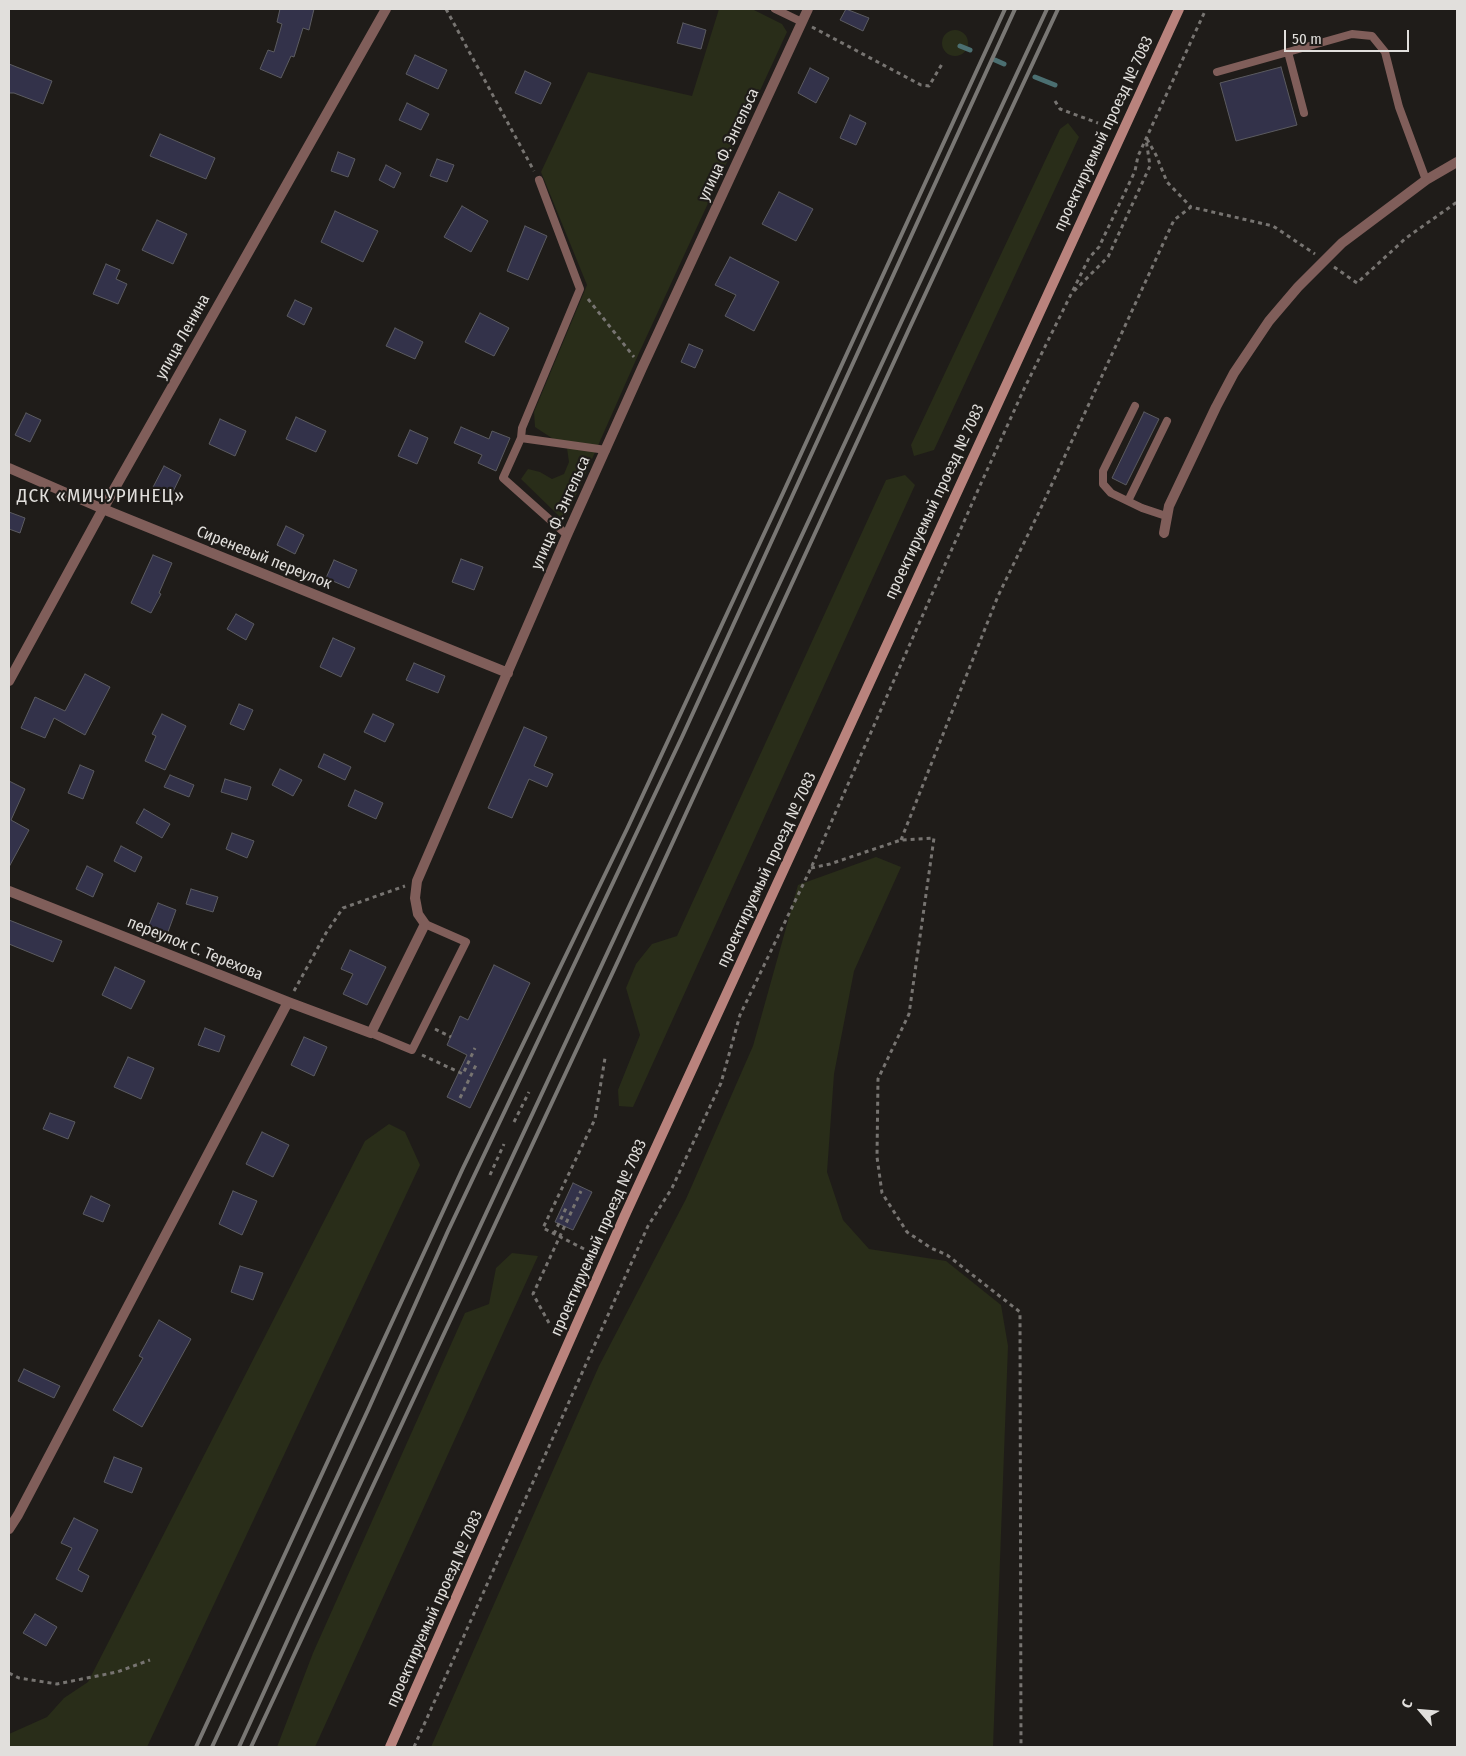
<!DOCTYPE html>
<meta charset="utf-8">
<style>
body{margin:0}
#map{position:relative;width:1466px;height:1756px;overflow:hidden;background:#1f1c19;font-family:"Fira Sans Condensed",sans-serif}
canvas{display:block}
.frame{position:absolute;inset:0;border:10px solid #e1dfdc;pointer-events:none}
.north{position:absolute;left:1396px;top:1686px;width:50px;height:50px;-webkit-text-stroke:4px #1f1c19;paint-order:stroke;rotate:297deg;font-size:14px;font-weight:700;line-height:20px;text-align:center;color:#e1dfdc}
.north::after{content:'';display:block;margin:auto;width:18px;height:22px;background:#e1dfdc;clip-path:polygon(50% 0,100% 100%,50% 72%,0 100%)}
.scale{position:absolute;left:1284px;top:30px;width:125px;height:22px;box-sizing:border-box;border:2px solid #e1dfdc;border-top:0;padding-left:6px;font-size:15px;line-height:18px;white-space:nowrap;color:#e1dfdc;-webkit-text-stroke:4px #1f1c19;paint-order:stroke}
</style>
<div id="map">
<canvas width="1466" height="1756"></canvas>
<div class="frame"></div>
<div class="north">С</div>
<div class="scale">50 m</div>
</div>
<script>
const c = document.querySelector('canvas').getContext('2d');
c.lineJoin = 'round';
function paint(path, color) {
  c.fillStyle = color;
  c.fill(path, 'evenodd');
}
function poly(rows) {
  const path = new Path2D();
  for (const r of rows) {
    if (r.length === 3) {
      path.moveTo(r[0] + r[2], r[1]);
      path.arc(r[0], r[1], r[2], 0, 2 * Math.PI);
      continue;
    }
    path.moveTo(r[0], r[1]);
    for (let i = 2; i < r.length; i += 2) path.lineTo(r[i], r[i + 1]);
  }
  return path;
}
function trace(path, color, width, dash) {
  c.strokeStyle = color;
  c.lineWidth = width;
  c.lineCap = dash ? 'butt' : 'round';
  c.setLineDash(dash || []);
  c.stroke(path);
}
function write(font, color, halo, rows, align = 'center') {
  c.font = font + ' "Fira Sans Condensed",sans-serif';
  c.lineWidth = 4.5;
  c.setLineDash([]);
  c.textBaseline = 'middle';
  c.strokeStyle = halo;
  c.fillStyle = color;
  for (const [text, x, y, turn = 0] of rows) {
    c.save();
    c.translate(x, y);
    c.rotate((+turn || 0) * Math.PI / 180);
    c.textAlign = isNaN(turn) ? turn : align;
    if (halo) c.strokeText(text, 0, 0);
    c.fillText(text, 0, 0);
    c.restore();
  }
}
paint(poly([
 [719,9,752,9,782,24,787,32,639,353,569,511,560,517,521,479,528,469,540,472,552,479,564,474,569,462,567,448,535,427,534,412,587,285,541,172,588,72,692,96],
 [955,43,13],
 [1068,123,1079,137,934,450,914,456,911,445,1060,129],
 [905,475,915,485,633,1107,619,1106,618,1090,640,1035,626,988,636,964,652,944,677,936,886,480],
 [876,857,901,867,854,971,834,1074,827,1172,843,1220,869,1249,946,1261,1001,1305,1008,1346,993,1747,431,1747,599,1366,686,1199,753,1046,798,885],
 [389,1124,405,1132,420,1165,147,1747,9,1747,9,1734,47,1717,64,1698,88,1682,365,1141],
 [512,1253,538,1256,315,1747,277,1747,313,1653,465,1313,489,1304,496,1268]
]), '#292d19');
trace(poly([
 [960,46,970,50],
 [995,60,1004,64],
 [1035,77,1055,85]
]), '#4b6f71', 5);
const building = poly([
 [280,9,314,9,309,30,303,28,294,57,291,56,281,78,260,69,268,50,274,52,282,24,277,22,280,9],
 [846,9,869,18,863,31,840,20,846,9],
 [683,23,706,30,701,49,677,43,683,23],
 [415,55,447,70,438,89,406,74,415,55],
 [9,64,52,81,43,104,14,93,9,93,9,64],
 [1281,67,1297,125,1236,141,1220,83,1281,67],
 [810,68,829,78,816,103,798,93,810,68],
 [525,71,551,83,541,104,515,93,525,71],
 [407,103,429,114,421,130,399,120,407,103],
 [850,115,866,123,856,145,840,138,850,115],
 [160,134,215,158,206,179,150,156,160,134],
 [338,152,355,159,348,177,331,171,338,152],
 [437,159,454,165,447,182,430,176,437,159],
 [386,165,401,173,394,188,379,180,386,165],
 [779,192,813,209,796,241,762,224,779,192],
 [462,206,488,221,471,252,444,237,462,206],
 [335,211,378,231,363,262,321,242,335,211],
 [157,220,187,234,173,264,142,250,157,220],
 [525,226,547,236,528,280,507,271,525,226],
 [730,257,779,282,754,331,725,316,736,295,715,285,730,257],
 [106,264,120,270,116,279,127,284,118,304,93,294,106,264],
 [295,300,312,308,304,325,287,316,295,300],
 [480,313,509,328,494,356,465,342,480,313],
 [395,328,423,342,415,359,386,346,395,328],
 [689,344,703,350,695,368,681,362,689,344],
 [1144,412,1159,419,1126,485,1112,478,1144,412],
 [26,413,41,420,30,442,15,435,26,413],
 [296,417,326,431,316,452,286,439,296,417],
 [220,419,246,431,235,456,209,444,220,419],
 [461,427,489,439,492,431,510,438,496,471,478,463,482,455,454,443,461,427],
 [410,430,428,438,417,464,398,456,410,430],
 [164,466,181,475,169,500,151,491,164,466],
 [9,512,25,518,20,533,9,529,9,512],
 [286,526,304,535,295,554,277,545,286,526],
 [153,555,172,563,159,593,161,594,151,613,131,603,153,555],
 [461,559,483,567,474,590,452,582,461,559],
 [334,560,357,570,349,588,326,578,334,560],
 [236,614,254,624,246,640,227,629,236,614],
 [333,638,355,648,341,677,320,667,333,638],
 [414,663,445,676,438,693,406,680,414,663],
 [85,674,110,687,85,735,54,718,45,738,21,728,35,697,65,711,85,674],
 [239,704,253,710,244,730,230,724,239,704],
 [162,714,186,726,165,770,145,761,156,736,152,734,162,714],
 [373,714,394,724,385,742,364,732,373,714],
 [524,727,547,737,534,766,553,774,547,787,529,779,512,818,488,808,524,727],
 [324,754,351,767,345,780,318,767,324,754],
 [80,765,94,771,83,799,68,793,80,765],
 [280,769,302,780,293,796,272,785,280,769],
 [170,775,194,785,189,797,164,787,170,775],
 [225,779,251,787,247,800,221,792,225,779],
 [9,781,25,789,11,820,29,830,9,867,9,781],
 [355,790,383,803,376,819,348,806,355,790],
 [144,809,170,824,162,838,136,823,144,809],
 [232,833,254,841,247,858,226,849,232,833],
 [121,846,142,857,135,872,114,861,121,846],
 [87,866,103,874,93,897,76,889,87,866],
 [191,889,218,897,213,912,186,904,191,889],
 [158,903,176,910,165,940,146,932,158,903],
 [9,920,62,941,53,962,9,944,9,920],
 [350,950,386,967,367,1005,343,994,353,974,341,969,350,950],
 [494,965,530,983,470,1108,447,1097,467,1055,447,1045,460,1016,468,1020,494,965],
 [115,967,145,981,131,1009,102,995,115,967],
 [205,1028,225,1036,219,1052,198,1045,205,1028],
 [304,1037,327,1047,314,1076,291,1065,304,1037],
 [128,1057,154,1068,141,1099,114,1087,128,1057],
 [50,1113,75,1122,68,1139,43,1129,50,1113],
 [262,1132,289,1145,273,1177,246,1164,262,1132],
 [573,1183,592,1192,573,1230,555,1222,573,1183],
 [233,1191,257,1201,242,1235,219,1224,233,1191],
 [91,1196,110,1205,103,1222,83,1214,91,1196],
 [240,1266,263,1273,253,1300,231,1292,240,1266],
 [159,1320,191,1339,142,1427,113,1410,143,1358,139,1356,159,1320],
 [24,1369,60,1386,54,1398,18,1381,24,1369],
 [114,1457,142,1468,132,1493,104,1482,114,1457],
 [74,1518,98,1530,78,1570,89,1576,82,1592,56,1579,72,1548,61,1543,74,1518],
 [35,1614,57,1627,46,1646,23,1633,35,1614]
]);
paint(building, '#33324a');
trace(building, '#5b5b60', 1);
trace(poly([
 [446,9,534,171],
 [812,27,921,85,929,86,942,64],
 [1055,101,1060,109,1098,123],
 [1147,139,1156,155,1167,182,1191,207],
 [1334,267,1357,283,1406,238,1457,202],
 [1074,291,1108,257,1150,166,1146,139],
 [588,299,634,357],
 [901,840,998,596,1039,512,1174,220,1191,207,1273,226,1315,254],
 [811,868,830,864,901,840,934,838,909,1014,878,1079,877,1157,882,1193,907,1232,931,1248,947,1255,1020,1312,1021,1747],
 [294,991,326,933,343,908,405,886],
 [435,1029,451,1037],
 [422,1055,463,1074,475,1048],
 [460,1098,476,1065],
 [514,1122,529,1092],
 [490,1175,504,1144],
 [554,1234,567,1206],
 [584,1249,543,1228,595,1119,605,1058],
 [549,1323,533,1294,581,1191],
 [9,1673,19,1678,57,1684,117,1672,150,1660],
 [414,1747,648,1226,672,1188,721,1083,740,1015,811,868,978,490,1024,389,1089,258,1099,247,1135,171,1138,156,1206,9]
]), '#777471', 3, [4, 4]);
trace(poly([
 [775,9,802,22],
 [1288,52,1304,113],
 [1217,72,1352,34,1372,36,1385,52,1399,107,1426,180],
 [539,180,580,289,522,428,521,438,503,478,567,535],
 [1135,406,1103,471,1103,484,1111,493,1142,508,1166,516],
 [521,438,606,450],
 [1128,501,1167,421],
 [371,1033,412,1050,466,942,425,924]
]), '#805e5a', 8);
trace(poly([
 [9,468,103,509,508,673],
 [1164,533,1169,506,1216,407,1234,373,1269,321,1298,287,1342,243,1426,180,1457,162],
 [9,681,103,509,386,9],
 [9,891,288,1002,371,1033,425,924,418,914,415,898,417,881,567,535,642,368,808,9],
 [9,1529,18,1515,288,1002]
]), '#805e5a', 10);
trace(poly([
 [390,1747,625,1215,1179,9]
]), '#b9837d', 10);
trace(poly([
 [196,1747,463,1168,627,829,783,493,1005,9],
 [212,1747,368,1410,448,1231,682,737,1015,9],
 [239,1747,299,1615,1047,9],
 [251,1747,619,959,910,327,1058,9]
]), '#797774', 4);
write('16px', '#e1dfdc', '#1f1c19', [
 ["проектируемый проезд № 7083",1104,134,-65],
 ["улица Ф. Энгельса",729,145,-65],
 ["улица Ленина",183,337,-61],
 ["проектируемый проезд № 7083",935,502,-65],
 ["улица Ф. Энгельса",561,513,-66],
 ["Сиреневый переулок",264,558,22],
 ["проектируемый проезд № 7083",767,870,-65],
 ["переулок С. Терехова",195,949,22],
 ["проектируемый проезд № 7083",599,1238,-66],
 ["проектируемый проезд № 7083",435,1609,-66]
]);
c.letterSpacing = '1px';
write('19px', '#e1dfdc', '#1f1c19', [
 ["ДСК «МИЧУРИНЕЦ»",101,497]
]);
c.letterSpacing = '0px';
</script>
